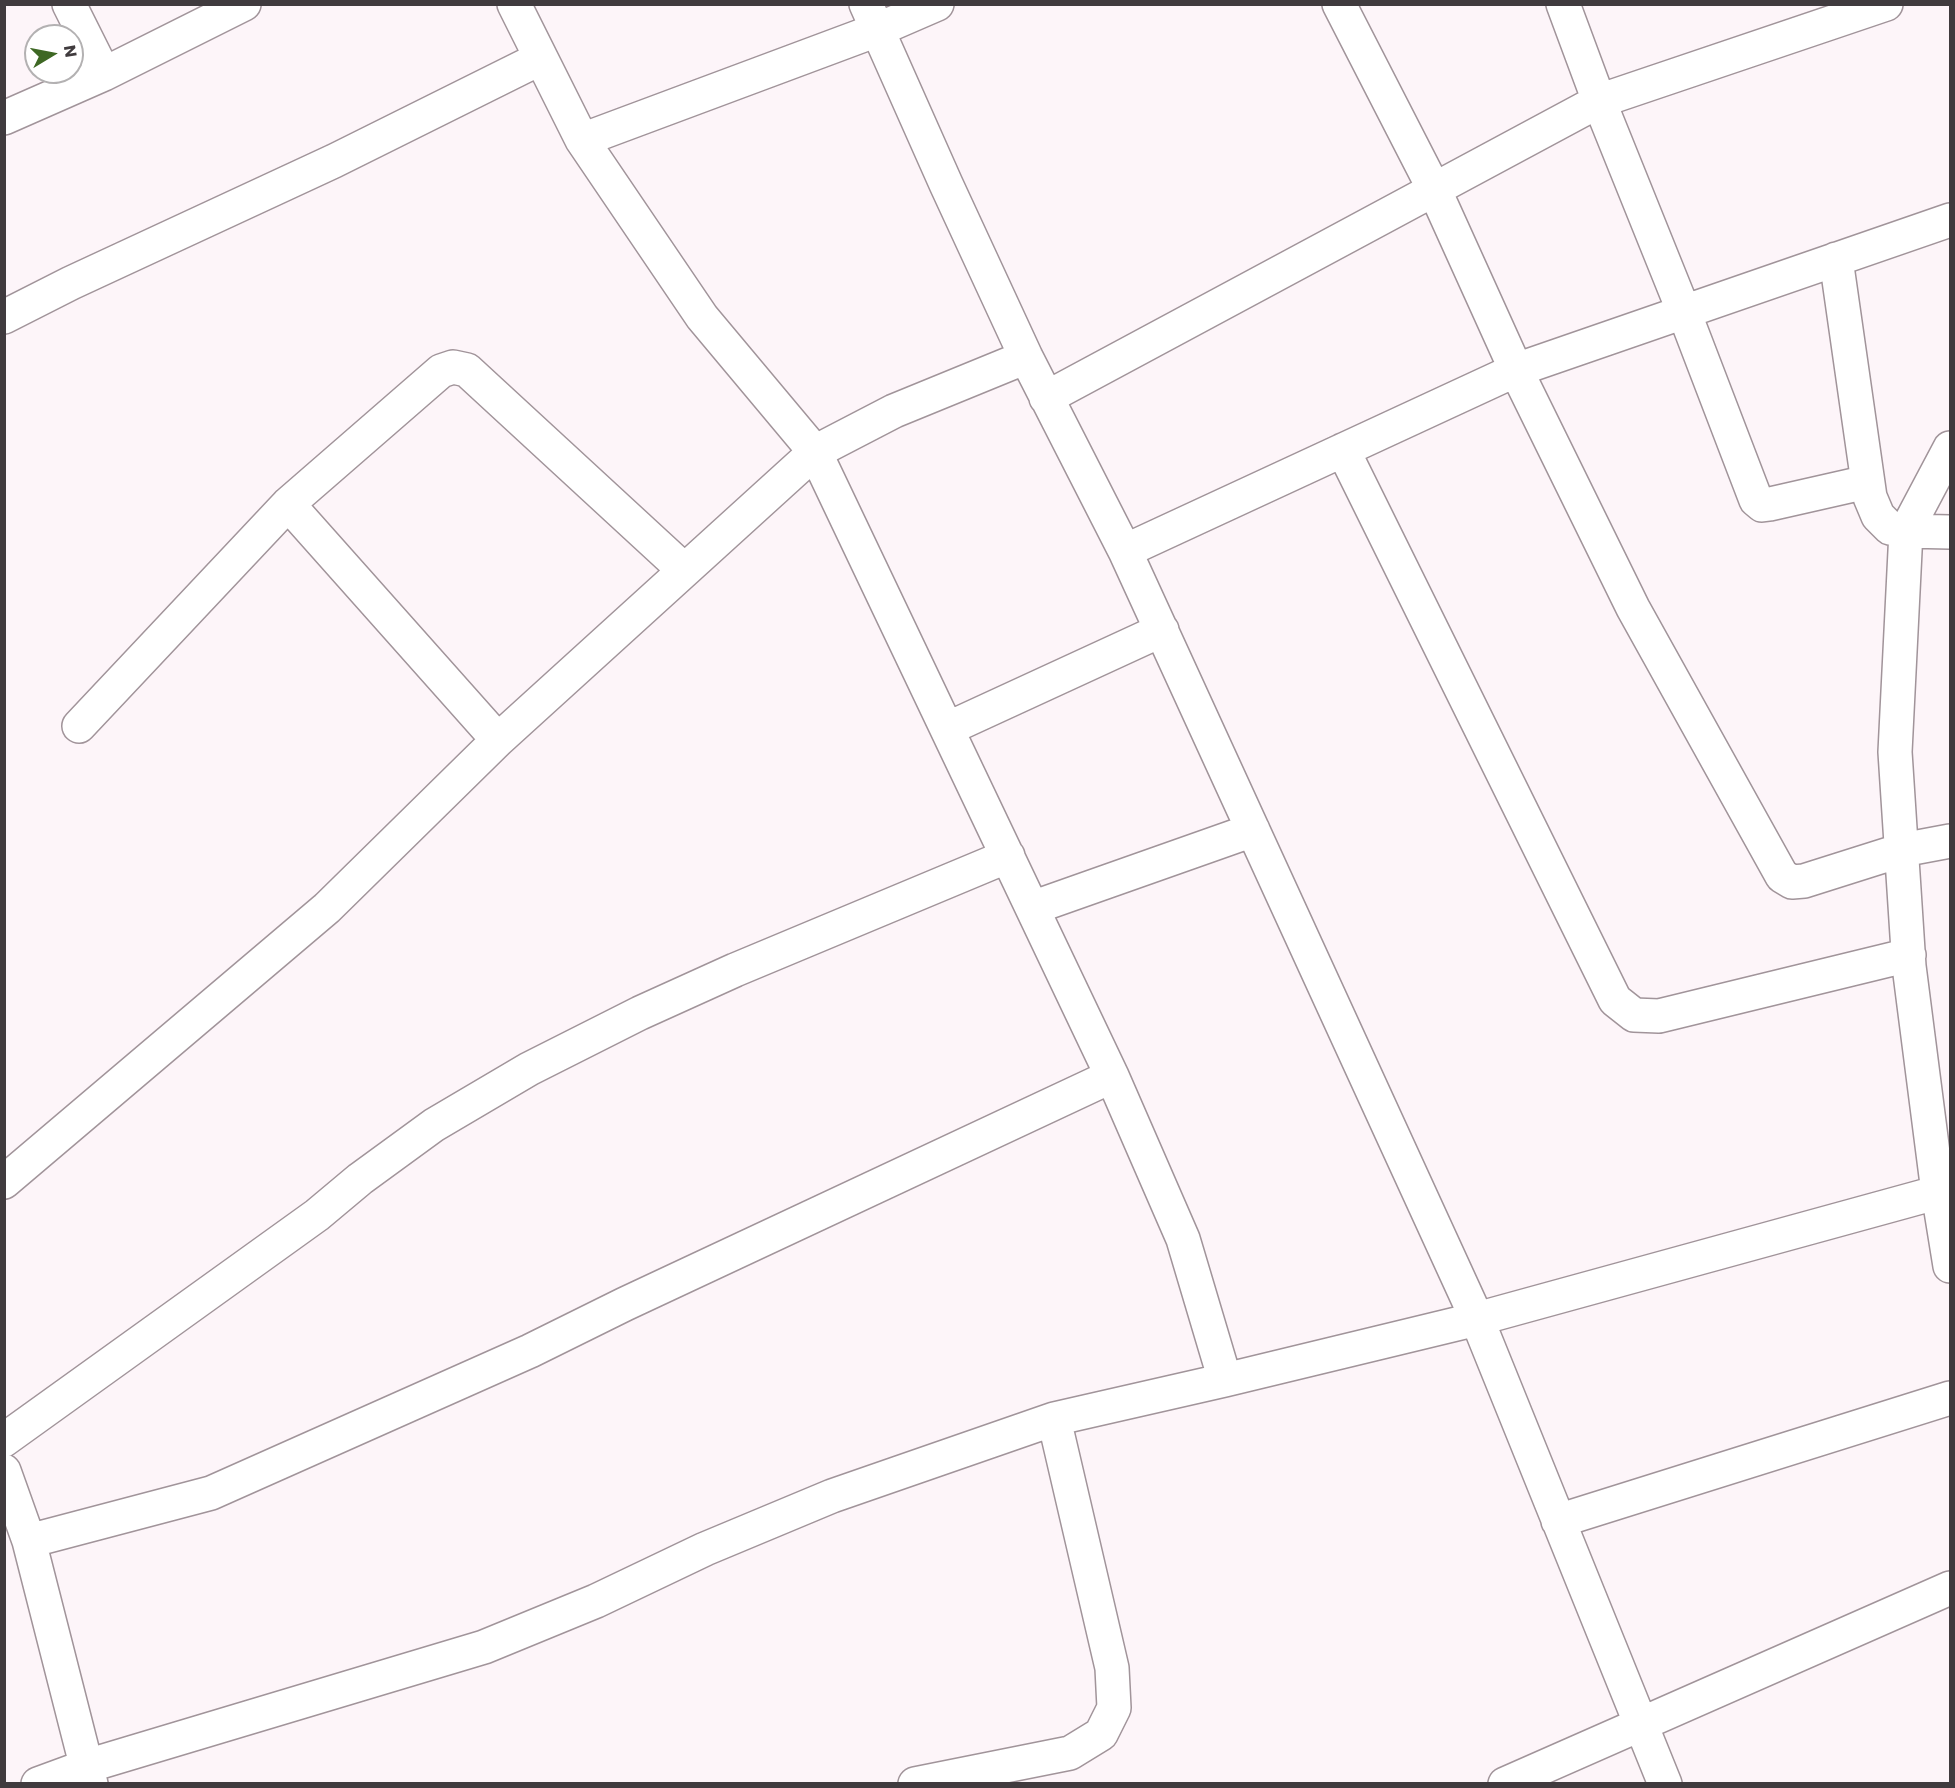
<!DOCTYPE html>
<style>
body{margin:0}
#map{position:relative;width:1955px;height:1788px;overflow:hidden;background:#fdf5f9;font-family:Poppins,sans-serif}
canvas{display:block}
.frame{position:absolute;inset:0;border:6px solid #403b3e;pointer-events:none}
.north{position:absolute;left:24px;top:24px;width:60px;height:60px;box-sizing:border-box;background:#fff;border:2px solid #b3b1b2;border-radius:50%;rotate:80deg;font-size:16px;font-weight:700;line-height:24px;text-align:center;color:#403b3e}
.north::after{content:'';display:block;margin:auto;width:21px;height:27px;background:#3e6824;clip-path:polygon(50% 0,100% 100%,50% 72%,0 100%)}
</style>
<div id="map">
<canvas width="1955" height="1788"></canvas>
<div class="frame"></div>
<div class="north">N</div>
</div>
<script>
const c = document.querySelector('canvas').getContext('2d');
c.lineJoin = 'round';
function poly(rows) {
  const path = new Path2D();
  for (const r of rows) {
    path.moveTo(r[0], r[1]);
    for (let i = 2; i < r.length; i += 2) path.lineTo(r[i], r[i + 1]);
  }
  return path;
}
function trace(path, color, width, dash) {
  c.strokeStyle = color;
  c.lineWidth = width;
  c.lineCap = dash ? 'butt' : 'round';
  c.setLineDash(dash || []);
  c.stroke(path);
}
const street = poly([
 [69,4,104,74],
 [514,4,582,140,702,317,815,452,1112,1076,1183,1239,1225,1380],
 [866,4,946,184,1026,357,1125,551,1477,1319,1665,1784],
 [1339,4,1435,191,1516,370,1633,608,1782,876,1792,882,1804,881,1902,850,1950,841],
 [1563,4,1599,101,1684,312,1756,500,1762,505,1770,504,1867,482],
 [4,118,104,74,244,4],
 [582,140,877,30,937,4],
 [1836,259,1870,497,1878,516,1890,528,1906,531,1950,532],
 [4,317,71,283,334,161,541,58],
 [1046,398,1599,101,1886,4],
 [1950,448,1906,531,1895,752,1909,966,1938,1192,1950,1266],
 [1343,450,1615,1000,1634,1015,1659,1016,1909,955],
 [288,504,498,740],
 [1125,551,1516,370,1950,220],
 [79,726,288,504,441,371,453,367,467,370,684,570],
 [947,729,1162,630],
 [1032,908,1253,830],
 [4,1182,327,908,498,740,815,452,894,411,1026,357],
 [4,1440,317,1215,360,1179,434,1125,529,1069,640,1013,735,970,1008,856],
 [4,1471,29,1541,91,1784],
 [1558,1521,1950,1398],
 [29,1541,211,1493,530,1351,625,1304,1112,1076],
 [38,1784,87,1766,484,1647,596,1601,705,1549,832,1496,1054,1419,1225,1380,1477,1319,1950,1189],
 [915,1784,1070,1753,1101,1734,1114,1708,1112,1668,1054,1419],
 [1505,1784,1950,1588]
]);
trace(street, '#a1949a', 36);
trace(street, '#fff', 33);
</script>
